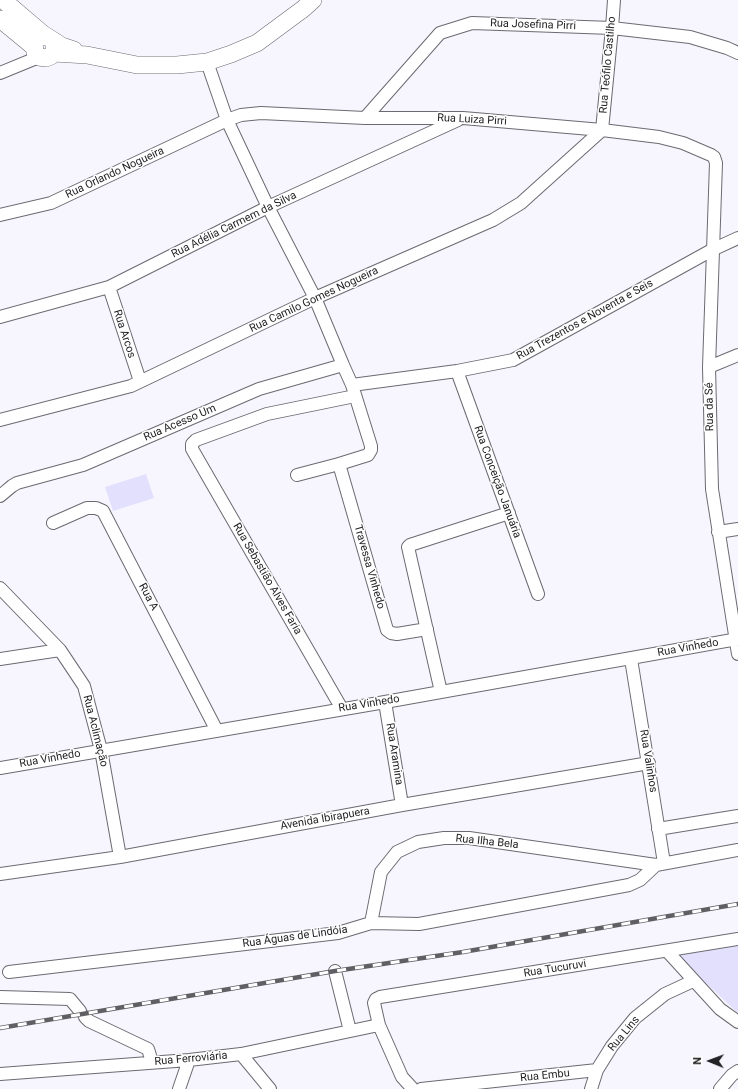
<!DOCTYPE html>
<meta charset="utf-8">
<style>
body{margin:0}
#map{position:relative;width:738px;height:1089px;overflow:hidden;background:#f7f6fe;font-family:Roboto,sans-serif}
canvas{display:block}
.north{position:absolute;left:690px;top:1041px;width:40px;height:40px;-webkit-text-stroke:3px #fff;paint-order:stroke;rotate:271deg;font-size:11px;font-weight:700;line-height:16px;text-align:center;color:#232326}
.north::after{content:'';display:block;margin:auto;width:14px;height:18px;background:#232326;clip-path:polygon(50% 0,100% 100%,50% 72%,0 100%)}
</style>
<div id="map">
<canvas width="738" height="1089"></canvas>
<div class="north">N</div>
</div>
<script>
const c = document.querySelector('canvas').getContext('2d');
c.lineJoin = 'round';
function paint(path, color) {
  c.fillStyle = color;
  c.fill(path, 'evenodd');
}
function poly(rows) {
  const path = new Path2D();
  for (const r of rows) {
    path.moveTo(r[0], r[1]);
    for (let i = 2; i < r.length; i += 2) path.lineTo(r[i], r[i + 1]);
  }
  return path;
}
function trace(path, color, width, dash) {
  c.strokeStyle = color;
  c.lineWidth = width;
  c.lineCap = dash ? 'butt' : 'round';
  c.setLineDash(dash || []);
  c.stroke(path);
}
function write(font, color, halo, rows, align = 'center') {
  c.font = font + ' Roboto,sans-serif';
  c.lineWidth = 3;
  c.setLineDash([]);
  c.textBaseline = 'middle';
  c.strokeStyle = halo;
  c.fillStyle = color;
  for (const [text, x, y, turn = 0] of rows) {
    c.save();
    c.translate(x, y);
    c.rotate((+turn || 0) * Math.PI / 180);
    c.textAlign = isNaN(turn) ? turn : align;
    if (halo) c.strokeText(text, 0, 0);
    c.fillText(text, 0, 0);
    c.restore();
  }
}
paint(poly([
 [146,474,154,498,113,511,105,487],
 [738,945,738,1013,675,954]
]), '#e2e0fd');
const street = poly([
 [207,62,227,120,268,207,315,298,343,365,352,385,371,446,371,450,368,455,339,464,387,630,391,633,397,634,427,629],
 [0,73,39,57],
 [365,118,440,33,472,23,612,28,690,37,727,48,738,53],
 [0,215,51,203,227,120,241,115,261,113,365,118,463,118,602,130,659,137,683,143,711,155,714,157,716,163,709,367,712,489,738,654],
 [109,287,140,381],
 [0,317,109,287,268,207,458,120],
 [709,367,738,355],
 [457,371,538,594],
 [352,385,457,371,513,360,712,250,738,238],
 [0,420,131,386,315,298,493,220,521,203,602,130,612,28,614,0],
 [297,475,339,464],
 [0,496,12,486,17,483,83,465,259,389,343,365],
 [53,523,87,508,96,508,103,511,217,731],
 [718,532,738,529],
 [0,588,60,650,84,686,101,750,120,857],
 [0,659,60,650],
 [631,659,664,863],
 [441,692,408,547,410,545,509,513],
 [385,702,402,805],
 [342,709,192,449,192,444,196,440,267,414,355,396],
 [0,768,385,702,738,639],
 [658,829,738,816],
 [0,874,120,857,402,805,649,763],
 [371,923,381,872,397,852,418,842,444,838,469,838,656,865],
 [667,951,720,1009,738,1022],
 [335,971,350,1031],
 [9,972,338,933,371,923,419,924,629,885,640,880,656,865,738,850],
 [0,997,70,999,80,1011],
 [85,1017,89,1021,148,1049,152,1062],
 [241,1054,270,1089],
 [0,1074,189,1060,241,1054,379,1025],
 [179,1089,189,1060],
 [413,1089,402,1077,379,1025,374,1003,376,999,380,997,738,939],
 [421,1089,597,1070],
 [591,1089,597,1070,612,1046,635,1018,665,994,693,981],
 [720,1089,732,1075,738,1071]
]);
const secondary = poly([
 [3,0,43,34,62,46,74,50],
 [0,19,34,47],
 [46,36,40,37,34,43,35,52,39,57,46,58,51,56,55,50,54,43],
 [54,53,87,55,137,65,177,65,207,62,231,54,257,43,303,9,313,0]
]);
trace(street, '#6b6a71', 14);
trace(secondary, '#6b6a71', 18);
trace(street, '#fff', 12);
trace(secondary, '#fff', 17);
const rail = poly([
 [0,1028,335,971,463,952,738,904]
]);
trace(rail, '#606064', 4.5);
trace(rail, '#fff', 3, [9]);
write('11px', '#232326', '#fff', [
 ["Rua Josefina Pirri",533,25,2],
 ["Rua Teófilo Castilho",608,65,-85],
 ["Rua Luiza Pirri",472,120,3],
 ["Rua Orlando Nogueira",115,173,-25],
 ["Rua Adélia Carmem da Silva",234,225,-26],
 ["Rua Camilo Gomes Nogueira",314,300,-25],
 ["Rua Trezentos e Noventa e Seis",585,320,-29],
 ["Rua Arcos",124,334,72],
 ["Rua da Sé",710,407,-91],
 ["Rua Acesso Um",180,423,-23],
 ["Rua Conceição Januária",497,482,70],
 ["Travessa Vinhedo",369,567,74],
 ["Rua Sebastião Alves Faria",267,579,60],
 ["Rua A",148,597,62],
 ["Rua Vinhedo",688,648,-10],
 ["Rua Vinhedo",369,704,-9],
 ["Rua Aclimação",95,731,76],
 ["Rua Aramina",394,754,81],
 ["Rua Vinhedo",50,759,-10],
 ["Rua Valinhos",648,761,81],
 ["Avenida Ibirapuera",325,819,-10],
 ["Rua Ilha Bela",487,842,6],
 ["Rua Águas de Lindóia",295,937,-8],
 ["Rua Tucuruvi",555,969,-9],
 ["Rua Lins",624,1034,-50],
 ["Rua Ferroviária",191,1059,-5],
 ["Rua Embu",545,1076,-6]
]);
</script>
